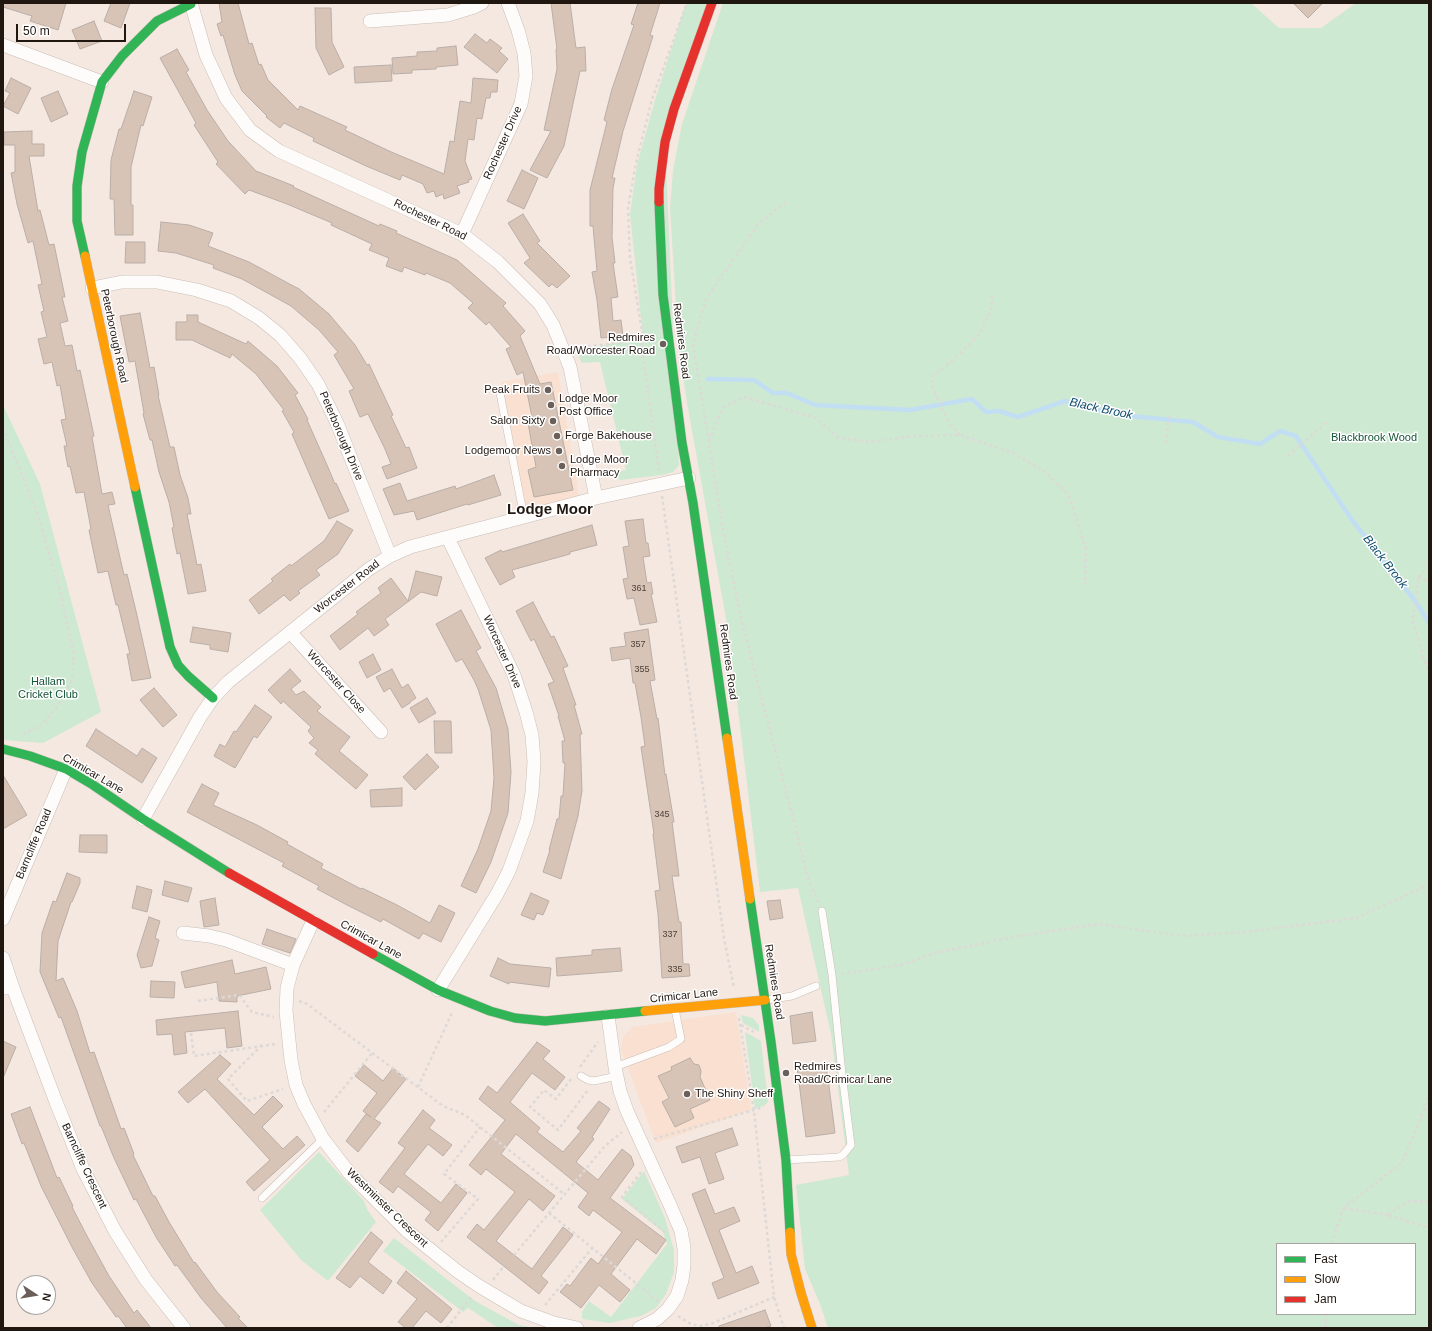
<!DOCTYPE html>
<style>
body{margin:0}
#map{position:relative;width:1432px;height:1331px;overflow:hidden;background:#f5e8e0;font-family:Arial,sans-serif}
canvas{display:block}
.frame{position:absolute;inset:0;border:4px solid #211711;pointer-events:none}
.legend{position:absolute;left:1276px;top:1243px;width:140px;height:72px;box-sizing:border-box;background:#fff;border:1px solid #a6a2a0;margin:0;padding:5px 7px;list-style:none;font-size:12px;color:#211711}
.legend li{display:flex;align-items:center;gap:8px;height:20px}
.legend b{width:20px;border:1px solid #a6a2a0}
.north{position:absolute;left:16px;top:1275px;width:40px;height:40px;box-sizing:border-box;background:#fff;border:1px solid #a6a2a0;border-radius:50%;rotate:102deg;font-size:11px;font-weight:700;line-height:16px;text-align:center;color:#211711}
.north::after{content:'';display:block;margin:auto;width:14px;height:18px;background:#6b6059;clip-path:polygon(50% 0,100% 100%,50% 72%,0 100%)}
.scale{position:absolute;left:16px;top:24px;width:110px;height:18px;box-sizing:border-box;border:2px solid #211711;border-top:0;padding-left:5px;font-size:12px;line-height:14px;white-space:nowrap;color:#211711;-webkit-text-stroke:3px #fff;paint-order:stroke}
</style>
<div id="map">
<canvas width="1432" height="1331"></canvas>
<div class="frame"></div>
<ul class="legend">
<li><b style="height:5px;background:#30b455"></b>Fast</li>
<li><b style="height:5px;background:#ff9f0a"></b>Slow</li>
<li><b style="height:5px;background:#e5322d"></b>Jam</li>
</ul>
<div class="north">N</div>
<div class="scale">50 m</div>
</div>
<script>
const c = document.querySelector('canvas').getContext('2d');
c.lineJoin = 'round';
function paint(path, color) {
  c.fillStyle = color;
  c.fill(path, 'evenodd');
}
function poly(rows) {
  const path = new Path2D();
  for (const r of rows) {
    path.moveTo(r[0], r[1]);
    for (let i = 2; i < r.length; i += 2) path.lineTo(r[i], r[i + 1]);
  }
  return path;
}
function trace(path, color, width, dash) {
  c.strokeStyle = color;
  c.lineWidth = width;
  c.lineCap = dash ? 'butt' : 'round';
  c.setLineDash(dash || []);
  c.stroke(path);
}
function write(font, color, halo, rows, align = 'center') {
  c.font = font + ' Arial,sans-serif';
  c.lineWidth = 3;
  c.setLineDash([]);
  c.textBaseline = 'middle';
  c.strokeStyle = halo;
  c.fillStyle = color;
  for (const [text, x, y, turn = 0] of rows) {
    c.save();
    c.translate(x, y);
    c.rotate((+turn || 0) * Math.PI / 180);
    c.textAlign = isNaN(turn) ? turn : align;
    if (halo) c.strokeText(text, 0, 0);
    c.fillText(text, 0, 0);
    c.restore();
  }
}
paint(poly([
 [558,372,579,496,527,510,501,382],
 [736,1012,751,1110,656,1143,621,1050,623,1037,632,1027]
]), '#f9e0d0');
paint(poly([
 [686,3,712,3,665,142,679,465,673,472,662,475,620,480,610,473,626,470,600,362,582,363,576,351,643,337,630,214,637,165,655,100],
 [723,3,1251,3,1279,28,1321,28,1356,3,1429,3,1429,1328,828,1328,820,1304,805,1269,796,1185,849,1175,831,1034,798,888,760,892,729,635,687,403,678,339,670,208,673,171,682,124],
 [1277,1244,1415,1244,1415,1314,1277,1314],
 [3,405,40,484,101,712,43,743,3,740],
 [741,1015,753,1018,756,1022,759,1025,759,1032,743,1023],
 [745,1032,761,1041,768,1102,765,1105,755,1109],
 [319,1152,364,1201,368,1211,376,1222,328,1281,301,1260,260,1210],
 [644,1171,665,1218,674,1250,674,1272,666,1294,656,1308,641,1316,610,1323,582,1319,582,1312,589,1301,611,1317,667,1244,663,1232,622,1199],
 [394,1238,475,1301,519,1325,534,1328,498,1328,468,1308,463,1312,383,1251]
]), '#cee9d2');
trace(poly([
 [708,379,754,380,773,393,787,393,815,405,910,410,972,399,986,412,999,411,1018,417,1065,401,1120,415,1193,422,1218,437,1260,444,1280,431,1296,436,1352,520,1416,602,1429,623]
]), '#c2def2', 4.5);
const building = poly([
 [3,3,66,3,58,30,30,21,32,16,3,7,3,3],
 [111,3,130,3,121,28,104,21,111,3],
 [219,3,238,3,249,44,252,43,259,65,261,64,268,80,298,110,300,106,347,127,345,130,389,151,444,174,450,141,454,142,460,101,471,103,473,78,498,80,497,92,491,92,490,98,486,98,482,119,477,118,474,140,468,139,465,161,472,179,468,180,469,182,457,186,460,193,444,199,443,194,436,197,434,191,427,193,423,184,402,175,400,180,366,166,313,141,314,138,284,123,280,128,266,117,267,116,242,91,235,75,223,35,221,36,217,24,222,22,219,3],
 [551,3,570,3,576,48,585,47,586,71,580,71,564,146,547,178,530,170,551,131,544,130,557,69,556,49,557,49,551,3],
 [638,3,660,3,650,35,653,36,623,131,612,178,615,178,613,188,612,237,615,263,613,263,618,297,611,298,613,321,621,320,623,336,601,338,597,300,592,272,597,271,593,226,590,226,590,190,607,122,604,120,612,89,634,25,631,24,638,3],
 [1293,3,1323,3,1308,18,1293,3],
 [315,8,331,8,332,42,344,67,329,75,316,48,315,8],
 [94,21,102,41,80,49,72,30,94,21],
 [475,34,487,43,490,39,502,48,499,51,508,59,497,73,464,47,475,34],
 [456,46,458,65,436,67,436,69,412,70,412,73,393,74,392,58,417,56,417,52,437,51,437,48,456,46],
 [177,49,189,70,186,72,207,110,228,141,256,171,294,186,293,187,379,226,380,224,397,231,396,233,457,260,506,303,503,306,525,331,520,336,540,384,551,382,573,490,534,497,528,470,536,467,528,423,533,422,523,372,517,375,506,349,511,347,489,322,486,325,468,308,473,303,450,283,426,273,425,275,404,267,402,272,386,266,389,258,369,250,372,244,331,225,332,223,287,204,249,190,245,194,216,164,218,162,194,125,196,123,160,58,177,49],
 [391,65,392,81,355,83,354,67,391,65],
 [11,78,31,88,18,114,3,106,10,93,5,91,11,78],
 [58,91,68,114,51,122,41,98,58,91],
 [134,91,152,97,143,126,141,125,131,167,131,205,133,205,133,235,115,235,114,199,110,199,111,160,119,129,121,129,134,91],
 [32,131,32,144,44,144,44,156,29,156,38,211,40,210,49,245,54,244,65,297,62,297,68,321,60,323,65,346,72,345,77,371,80,370,94,436,92,437,102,494,112,492,115,504,108,505,124,575,127,574,136,611,151,678,132,681,127,654,130,654,118,605,116,605,108,571,98,573,89,530,91,529,84,492,76,493,70,466,68,467,64,446,67,446,61,420,66,419,60,385,57,386,52,362,44,364,38,339,47,337,41,312,44,311,38,285,42,284,33,241,28,243,17,204,11,173,15,172,15,145,4,145,4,132,32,131],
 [522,170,538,178,524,209,507,201,522,170],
 [523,214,540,241,537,243,570,276,557,288,552,284,549,287,524,263,530,258,508,223,523,214],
 [161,222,189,225,213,233,208,246,249,262,297,288,298,288,329,314,355,345,367,365,369,364,393,415,391,416,406,448,409,447,417,468,387,479,382,467,391,464,385,449,368,414,360,417,349,391,354,389,334,355,338,352,319,330,291,306,242,279,213,268,214,265,176,253,158,251,161,222],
 [126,242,145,242,145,263,125,263,126,242],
 [140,313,150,368,154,367,159,395,158,395,170,447,174,447,180,475,188,498,191,514,187,514,197,565,201,564,206,591,188,594,180,553,177,554,172,528,174,527,169,502,159,472,152,440,150,440,143,414,144,413,135,361,129,362,120,316,140,313],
 [187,315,198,315,198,322,246,344,248,341,277,366,298,393,295,395,308,419,307,420,327,465,335,484,336,483,349,511,329,519,292,434,294,432,282,411,284,410,256,374,232,354,230,358,192,340,176,340,176,322,187,322,187,315],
 [494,475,501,495,468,505,467,504,417,520,414,511,394,515,383,489,400,483,407,501,455,486,456,489,494,475],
 [643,519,646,543,648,543,650,556,643,557,647,583,651,582,653,594,651,594,657,622,640,625,634,598,627,599,623,579,628,578,623,547,629,546,625,521,643,519],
 [337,521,353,530,338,554,316,570,320,575,298,591,300,593,290,601,284,595,259,614,249,600,273,581,271,579,290,564,291,566,324,541,337,521],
 [592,525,597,545,570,552,570,554,512,570,515,577,500,585,485,558,501,550,502,552,592,525],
 [416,571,442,577,437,596,421,592,385,619,389,625,374,636,368,628,340,650,330,636,358,614,356,612,381,593,378,588,391,578,408,601,416,571],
 [533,602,551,637,554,636,568,666,563,668,576,705,574,705,582,734,580,734,582,791,578,816,561,879,543,872,550,850,549,850,557,819,559,819,561,796,563,796,565,763,563,763,562,741,565,741,558,716,559,716,548,684,554,682,534,639,531,641,516,611,533,602],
 [461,610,481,648,476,651,496,688,508,729,511,772,508,813,491,862,476,893,461,886,478,849,491,811,494,778,491,730,478,689,474,680,462,659,456,662,436,624,461,610],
 [193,627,231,633,228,652,210,649,210,645,190,642,193,627],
 [648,629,655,680,650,681,657,719,658,718,665,775,666,774,674,822,672,822,679,876,672,876,679,922,681,922,683,964,689,964,690,976,662,978,658,914,655,891,660,890,653,834,654,834,641,747,645,746,641,717,635,683,633,683,630,658,612,661,610,648,626,646,624,633,648,629],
 [373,654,381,670,367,678,359,662,373,654],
 [290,669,301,681,291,689,296,695,304,691,321,707,317,711,350,737,339,751,368,775,356,789,315,754,318,750,309,743,314,738,308,731,311,727,283,701,281,704,268,690,290,669],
 [392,669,402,688,408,684,416,698,410,702,410,703,402,708,390,688,384,692,376,677,392,669],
 [154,688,177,715,163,727,140,700,154,688],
 [427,698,436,713,419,723,410,708,427,698],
 [255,705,272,717,257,738,254,736,235,768,214,756,220,744,225,747,234,731,236,732,255,705],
 [434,721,451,721,452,753,435,753,434,721],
 [96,729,137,756,142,748,157,758,142,783,86,746,96,729],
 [427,754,439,767,415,790,403,777,427,754],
 [3,775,27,815,3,829,3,775],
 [202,784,219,793,213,805,257,825,288,842,287,844,323,864,321,868,361,889,362,888,397,905,430,923,439,905,455,913,441,942,423,933,419,939,383,919,381,922,347,905,317,889,319,886,282,866,284,863,187,812,202,784],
 [402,788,402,806,371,807,370,790,402,788],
 [80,835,107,835,107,853,79,852,80,835],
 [67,873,80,878,80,883,72,902,71,902,58,941,56,981,63,978,77,1011,90,1053,94,1052,121,1129,124,1128,134,1154,133,1155,153,1196,155,1196,169,1222,194,1263,195,1262,217,1292,240,1317,238,1318,248,1328,227,1328,201,1298,177,1265,175,1266,156,1237,136,1199,134,1200,114,1158,101,1126,100,1126,61,1017,59,1018,40,972,42,933,53,901,56,902,67,873],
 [165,881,192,888,188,902,162,895,165,881],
 [137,886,152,890,147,912,132,908,137,886],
 [531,893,549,901,543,915,537,913,534,920,521,915,531,893],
 [215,898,219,925,204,927,200,901,215,898],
 [780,900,783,918,770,920,767,901,780,900],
 [149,917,160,921,155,938,159,940,152,966,141,968,137,955,149,917],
 [267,929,296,939,290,953,262,944,267,929],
 [620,948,622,971,557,976,556,958,592,955,592,950,620,948],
 [498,958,510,964,551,968,549,987,509,982,509,984,490,976,498,958],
 [232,960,235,974,266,967,271,989,237,996,237,1002,219,1001,217,982,185,988,181,972,232,960],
 [151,981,175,982,174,998,150,997,151,981],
 [238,1011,242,1046,227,1048,225,1028,185,1032,187,1053,174,1055,172,1034,157,1035,156,1020,238,1011],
 [812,1012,816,1041,793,1044,790,1016,812,1012],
 [3,1041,16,1047,3,1078,3,1041],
 [537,1042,550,1051,543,1059,565,1077,555,1090,532,1073,510,1102,540,1128,537,1132,563,1152,581,1131,577,1128,599,1101,610,1109,592,1137,594,1139,576,1162,598,1180,622,1149,631,1156,634,1165,610,1198,666,1240,656,1254,637,1239,611,1274,630,1290,620,1302,599,1285,581,1308,560,1292,567,1284,570,1286,591,1258,598,1264,622,1232,593,1210,589,1216,578,1207,588,1193,516,1134,501,1154,555,1196,543,1211,529,1199,496,1241,532,1269,563,1227,573,1235,541,1276,548,1282,539,1294,467,1237,477,1224,484,1230,515,1192,486,1169,481,1175,469,1165,505,1120,479,1099,488,1086,497,1093,537,1042],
 [220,1055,231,1064,217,1079,254,1115,273,1096,283,1106,262,1127,283,1149,297,1136,305,1145,254,1191,246,1182,270,1160,205,1089,188,1103,178,1092,220,1055],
 [690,1058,694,1064,699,1065,701,1071,700,1077,710,1100,690,1109,694,1118,675,1127,662,1102,669,1098,658,1076,672,1070,671,1067,690,1058],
 [826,1063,835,1133,806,1137,797,1067,826,1063],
 [364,1065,383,1081,393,1068,406,1079,374,1119,381,1123,358,1152,346,1141,366,1114,371,1117,363,1111,377,1093,355,1076,364,1065],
 [30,1107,57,1178,59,1177,73,1206,72,1207,87,1236,109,1276,134,1313,137,1310,151,1328,127,1328,118,1316,116,1317,92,1283,73,1249,41,1186,24,1143,22,1144,11,1114,30,1107],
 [423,1110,435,1120,429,1128,452,1145,443,1156,428,1144,404,1174,441,1203,456,1184,467,1193,438,1231,425,1220,431,1212,398,1186,393,1193,379,1182,405,1148,398,1143,423,1110],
 [732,1128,738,1145,715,1153,724,1179,709,1184,700,1157,682,1163,676,1147,732,1128],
 [705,1189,715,1214,734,1207,740,1221,719,1230,736,1273,752,1266,759,1283,718,1299,712,1283,724,1278,692,1194,705,1189],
 [371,1232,383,1242,368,1262,392,1281,383,1294,360,1276,350,1288,336,1278,371,1232],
 [406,1271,452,1309,441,1323,426,1311,412,1328,406,1328,398,1322,417,1299,397,1283,406,1271],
 [765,1310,771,1326,764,1328,719,1328,719,1326,765,1310]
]);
paint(building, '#d8c4b7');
trace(building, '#b9aea7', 1);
const lane = poly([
 [500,393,524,517],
 [766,1000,792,996,816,986],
 [615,1067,669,1047,681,1039,675,1009],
 [581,1076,588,1080,594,1081,617,1076],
 [786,1160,839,1157,843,1155,851,1145,842,1074,832,975,822,911],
 [262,1198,323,1139]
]);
const street = poly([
 [191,3,206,55,226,98,250,130,279,151,462,234,498,262,540,304,553,325,570,367,596,498],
 [370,21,448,15,474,7,482,3],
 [3,45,102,82],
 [462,234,521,104,526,76,524,53,518,30,508,3],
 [92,288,122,282,157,282,197,290,231,301,259,318,280,335,300,358,318,384,337,423,390,556],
 [290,632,381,732],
 [143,819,200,717,213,698,228,682,369,569,390,556,410,547,596,498,689,478],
 [3,919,66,769],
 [313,921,293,965,287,988,286,1011,291,1060,296,1085,304,1104,323,1139,350,1174,407,1231,457,1271,479,1286,521,1311,554,1323,577,1328],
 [183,933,209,936,226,940,293,965],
 [3,958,13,988],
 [3,988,13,988,56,1102,83,1169,115,1231,146,1280,184,1328],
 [438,990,497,894,509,871,527,821,532,793,534,762,532,735,526,712,514,675,448,538],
 [608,1016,615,1067,620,1091,627,1111,670,1205,681,1231,684,1248,684,1265,682,1280,677,1296,668,1309,657,1319,639,1328]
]);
const fast = poly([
 [659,202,663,295,682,443,693,503,727,738],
 [85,256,77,221,77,186,82,152,102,82,122,56,157,21,191,4],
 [135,487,170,647,178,665,188,676,213,698],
 [3,749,30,756,66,769,93,785,143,819,229,873],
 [750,899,771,1042,786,1160,790,1232],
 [373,954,438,990,490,1011,515,1018,545,1021,645,1011]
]);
const slow = poly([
 [85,256,135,487],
 [727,738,750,899],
 [645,1011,765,1000],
 [790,1232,791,1254,801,1293,812,1328]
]);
const jam = poly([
 [659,202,659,189,665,142,674,109,712,3],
 [229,873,373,954]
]);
trace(lane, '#c8beb7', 8);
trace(street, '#c8beb7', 14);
trace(fast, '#c8beb7', 10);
trace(slow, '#c8beb7', 10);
trace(jam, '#c8beb7', 10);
trace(poly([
 [786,202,759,223,707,297,693,343,722,525,742,623,797,833,807,876,818,902],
 [576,348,641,340],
 [3,428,38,515,58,584,74,653,72,680,58,706,41,725,20,736],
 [960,435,948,421,932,386,933,376,953,360,978,336,991,311,992,294],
 [709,441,723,408,744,397,816,418,838,438,870,442,913,436,960,435,1013,453,1044,471,1069,495,1086,550,1085,585],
 [1166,443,1169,413],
 [1288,456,1329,420],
 [659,471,641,340,643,337,630,258,628,208,636,163,652,99,687,3],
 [662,496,724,938,734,988],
 [1429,566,1418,577,1416,602,1412,619,1424,659,1429,672],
 [1418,577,1429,581],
 [841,974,901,965,935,953,1013,937,1098,924,1182,936,1246,932,1356,918,1424,887,1429,886],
 [198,1001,239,995,252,1012,274,1017],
 [299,1001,307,1004,443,1106,465,1115,564,1194],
 [739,1018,754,1111,774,1297,784,1328],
 [741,1025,754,1032],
 [191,1033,194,1056,276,1044],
 [262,1045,228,1079,247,1101,283,1089],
 [580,1067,598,1042],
 [571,1079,556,1099,544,1090,530,1107,558,1130,588,1090],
 [418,1087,452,1013],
 [324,1112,373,1052],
 [654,1139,764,1107],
 [641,1172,622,1197,667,1234],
 [1429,1202,1410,1201,1387,1215,1429,1228],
 [1344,1208,1387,1215],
 [549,1213,658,1301],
 [441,1242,478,1199,444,1174,480,1127],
 [1332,1244,1343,1208,1402,1163,1429,1097],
 [514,1255,605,1146,622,1132],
 [493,1280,504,1266],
 [545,1305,593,1247],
 [678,1316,691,1324,699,1326,711,1324,774,1297],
 [447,1328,471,1297],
 [1325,1328,1327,1314]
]), '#ddd9d7', 2.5, [3, 3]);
trace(lane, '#fefcfa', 7);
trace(street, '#fefcfa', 13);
trace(fast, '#30b455', 9);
trace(slow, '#ff9f0a', 9);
trace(jam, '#e5322d', 9);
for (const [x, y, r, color] of [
 [663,344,4,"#6b6059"],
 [548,390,4,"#6b6059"],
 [551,405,4,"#6b6059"],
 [553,421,4,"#6b6059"],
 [557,436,4,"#6b6059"],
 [559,451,4,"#6b6059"],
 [562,466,4,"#6b6059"],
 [786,1073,4,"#6b6059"],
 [687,1094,4,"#6b6059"]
]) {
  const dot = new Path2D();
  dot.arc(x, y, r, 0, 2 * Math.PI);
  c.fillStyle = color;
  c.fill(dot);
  trace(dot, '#fff', 1.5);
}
write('9px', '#4f423a', null, [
 ["361",639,589],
 ["357",638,645],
 ["355",642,670],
 ["345",662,815],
 ["337",670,935],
 ["335",675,970]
]);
write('11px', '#211711', '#fff', [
 ["Rochester Drive",503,143,-66],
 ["Rochester Road",430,220,26],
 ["Peterborough Road",114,336,78],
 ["Redmires Road",681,341,83],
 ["Peterborough Drive",341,436,67],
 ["Worcester Road",347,587,-38],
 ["Worcester Drive",502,652,66],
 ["Redmires Road",728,662,82],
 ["Worcester Close",336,682,48],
 ["Crimicar Lane",93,774,30],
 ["Barncliffe Road",34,844,-67],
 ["Crimicar Lane",371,940,29],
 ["Redmires Road",774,982,81],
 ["Crimicar Lane",684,996,-6],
 ["Barncliffe Crescent",84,1166,65],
 ["Westminster Crescent",387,1208,44]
]);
write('11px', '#211711', '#fff', [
 ["Redmires",655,338,"right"],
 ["Road/Worcester Road",655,351,"right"],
 ["Peak Fruits",540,390,"right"],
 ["Lodge Moor",559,399],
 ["Post Office",559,412],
 ["Salon Sixty",545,421,"right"],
 ["Forge Bakehouse",565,436],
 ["Lodgemoor News",551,451,"right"],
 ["Lodge Moor",570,460],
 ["Pharmacy",570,473],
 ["Redmires",794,1067],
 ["Road/Crimicar Lane",794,1080],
 ["The Shiny Sheff",695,1094]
], 'left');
write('11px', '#145436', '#fff', [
 ["Blackbrook Wood",1374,438],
 ["Hallam",48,682],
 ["Cricket Club",48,695]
]);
write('italic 12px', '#0e4b6e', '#fff', [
 ["Black Brook",1101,409,12],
 ["Black Brook",1385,562,52]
]);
write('bold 15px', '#211711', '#fff', [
 ["Lodge Moor",550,510]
]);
</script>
